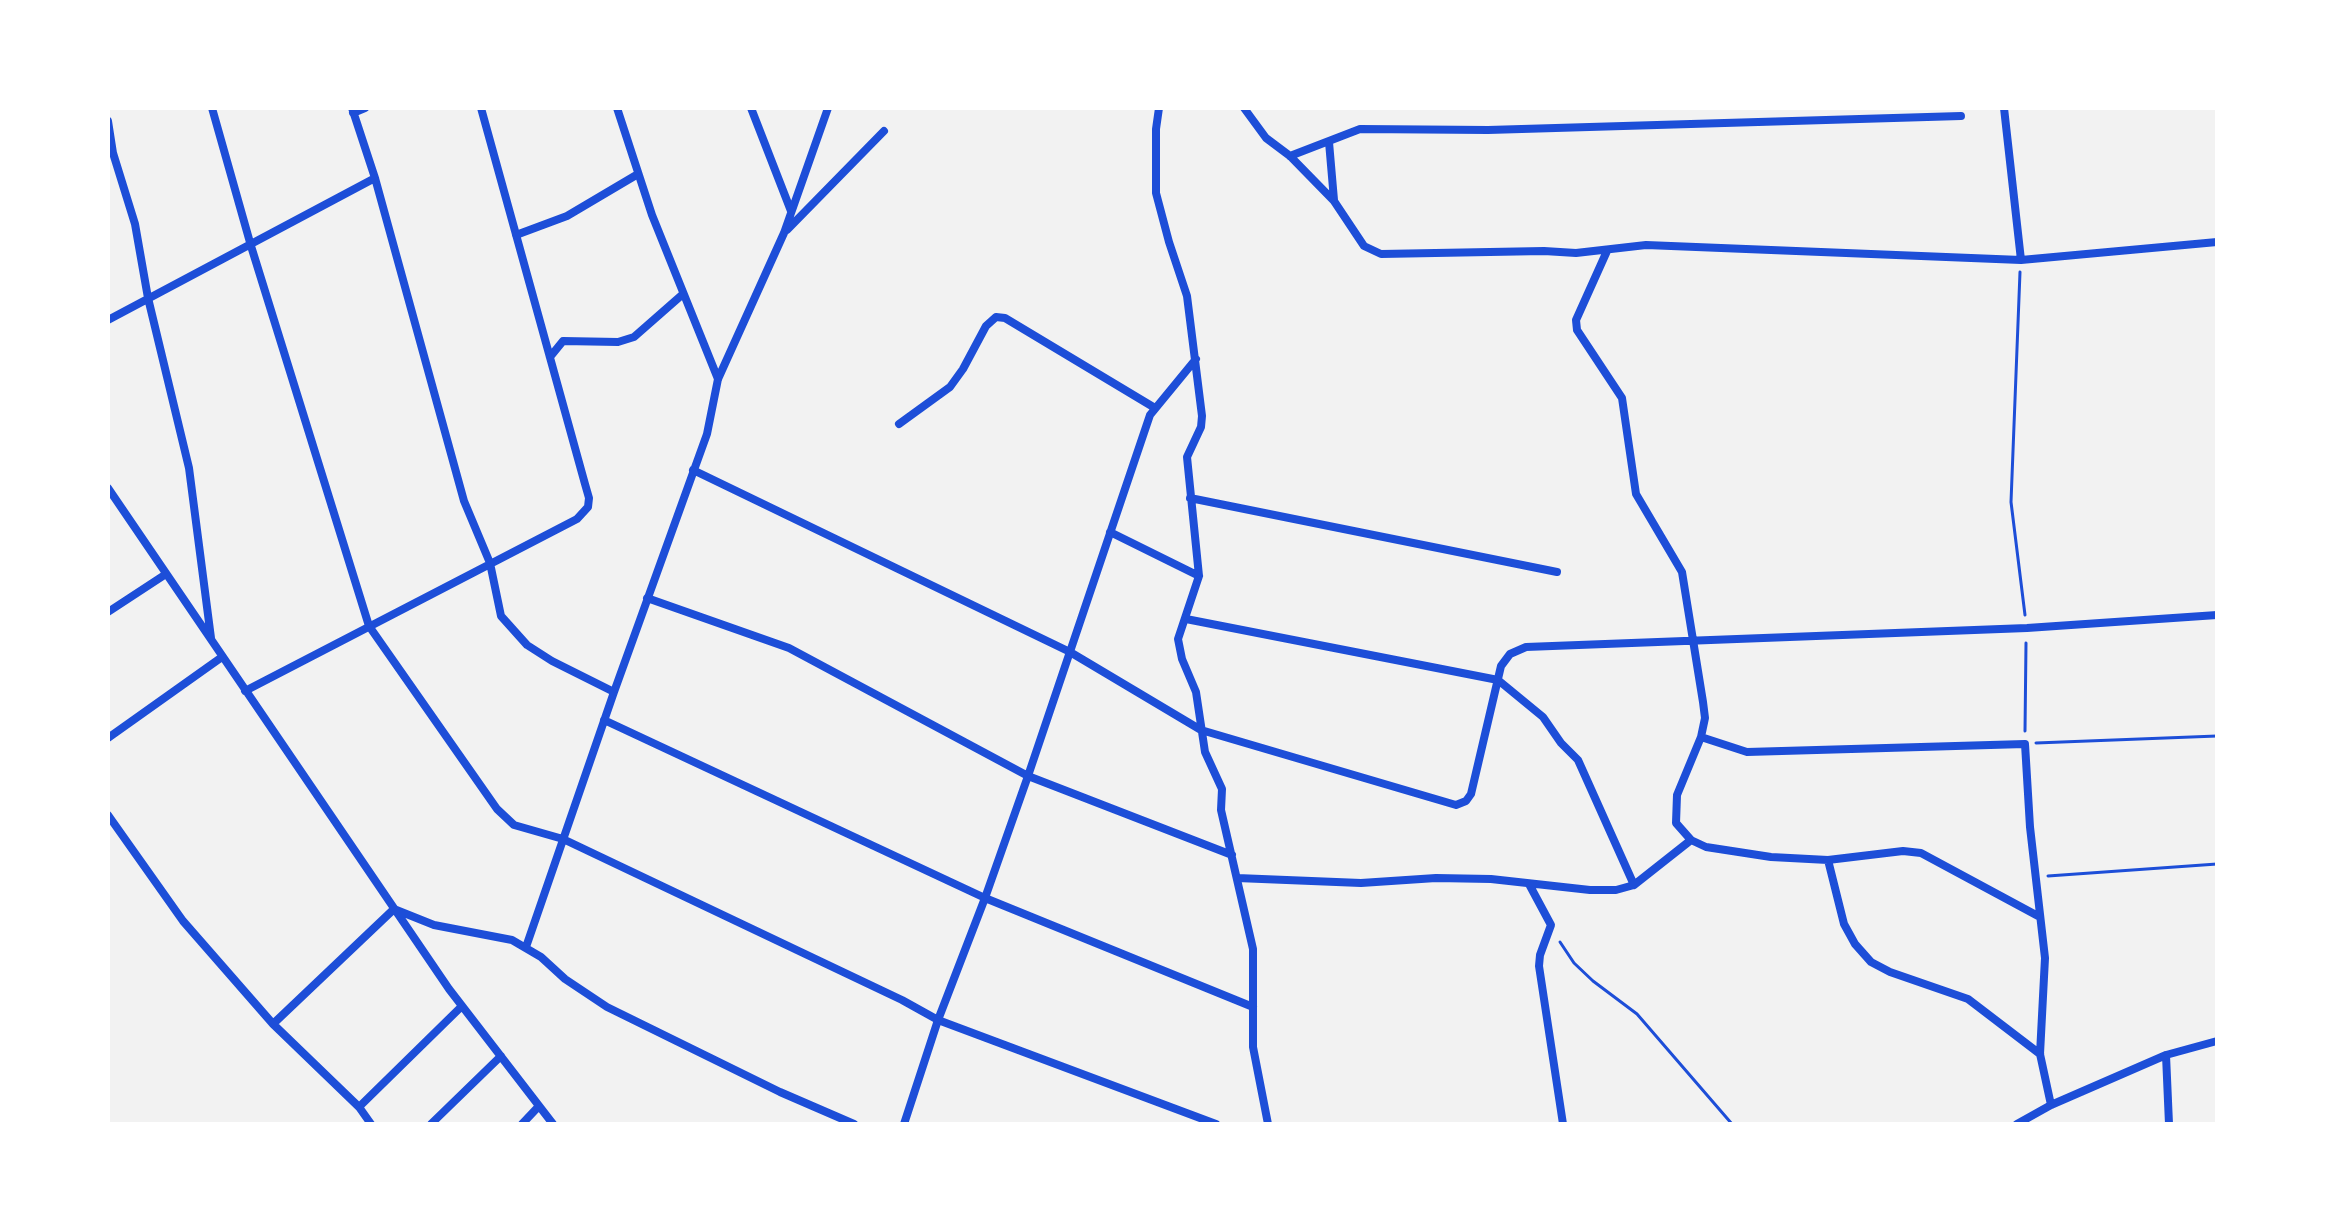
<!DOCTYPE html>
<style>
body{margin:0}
#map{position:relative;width:2325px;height:1232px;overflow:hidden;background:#f2f2f2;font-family:"Asap Condensed",sans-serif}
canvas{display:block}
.frame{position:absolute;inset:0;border:110px solid #fff;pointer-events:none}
</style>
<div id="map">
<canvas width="2325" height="1232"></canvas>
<div class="frame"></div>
</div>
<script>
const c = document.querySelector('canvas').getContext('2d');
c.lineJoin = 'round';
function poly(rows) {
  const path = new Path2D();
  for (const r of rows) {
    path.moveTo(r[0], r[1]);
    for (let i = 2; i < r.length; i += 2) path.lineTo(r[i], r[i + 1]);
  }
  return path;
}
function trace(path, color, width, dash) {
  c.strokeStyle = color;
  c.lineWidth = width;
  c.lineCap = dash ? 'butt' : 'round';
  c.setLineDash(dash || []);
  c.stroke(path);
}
trace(poly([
 [2020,272,2011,502,2025,615],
 [2025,731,2026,643],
 [2036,743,2217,736],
 [2048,876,2217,864],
 [1560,942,1574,963,1593,981,1637,1014,1732,1124]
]), '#1d4ed8', 3);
trace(poly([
 [212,108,251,246,369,626,497,809,514,825,563,839,902,1000,938,1020,1216,1124],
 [352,108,375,178,464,501,490,563,501,616,527,645,552,661,614,692],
 [617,108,652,215,718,379],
 [751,108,791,211],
 [1159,108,1156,129,1156,193,1169,242,1187,296,1202,416,1201,427,1187,457,1199,576,1178,639,1182,659,1196,692,1205,752,1222,789,1221,810,1253,949,1253,1047,1268,1124],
 [1244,108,1266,138,1290,156,1334,201,1364,246,1381,254,1544,251,1576,253,1646,245,2021,260,2217,242],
 [2004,108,2021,260],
 [353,113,365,108],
 [108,121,113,153,135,224,148,298,189,468,211,638],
 [1329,142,1334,200],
 [1290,156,1360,129,1488,130,1961,116],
 [787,230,884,131],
 [516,235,567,216,638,174],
 [1607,251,1576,320,1577,330,1622,398,1636,494,1682,572,1703,702,1705,718,1701,737,1677,795,1676,823,1691,840,1706,847,1771,857,1828,860,1903,851,1921,853,2038,916],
 [108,320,375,178],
 [550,357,563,341,618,342,634,337,683,294],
 [899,424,950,387,963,369,986,326,996,317,1005,318,1155,408],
 [693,470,1070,652,1201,730,1456,805,1466,801,1471,794,1501,666,1510,654,1526,647,2027,628,2217,615],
 [108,488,449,989,553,1124],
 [1190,498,1557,572],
 [1110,532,1199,576],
 [647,598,789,648,1028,776,1232,855],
 [108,612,166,574],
 [1186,619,1498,680,1543,717,1561,743,1578,760,1634,885],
 [245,691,577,519,588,507,589,498,585,484,481,108],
 [604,720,985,898,1253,1007],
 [1701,737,1747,752,2025,744,2030,827,2045,958,2040,1054,2051,1105],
 [108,738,222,657],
 [108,815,183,921,273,1024,359,1107,371,1124],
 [1828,860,1844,924,1855,944,1871,962,1890,972,1968,999,2040,1054],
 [1237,878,1361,883,1436,878,1491,879,1590,890,1616,890,1634,885,1691,840],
 [1529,884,1551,925,1540,955,1539,966,1563,1124],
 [526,947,614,692,707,434,718,379,784,233,828,108],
 [273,1024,394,909,434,925,512,940,541,957,565,979,607,1007,780,1092,854,1124],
 [2166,1055,2169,1124],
 [359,1107,462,1006],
 [431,1124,501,1056],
 [522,1124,539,1106],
 [904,1124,938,1020,985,898,1028,776,1150,415,1196,359],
 [2017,1124,2051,1105,2166,1055,2217,1041]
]), '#1d4ed8', 8);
</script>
